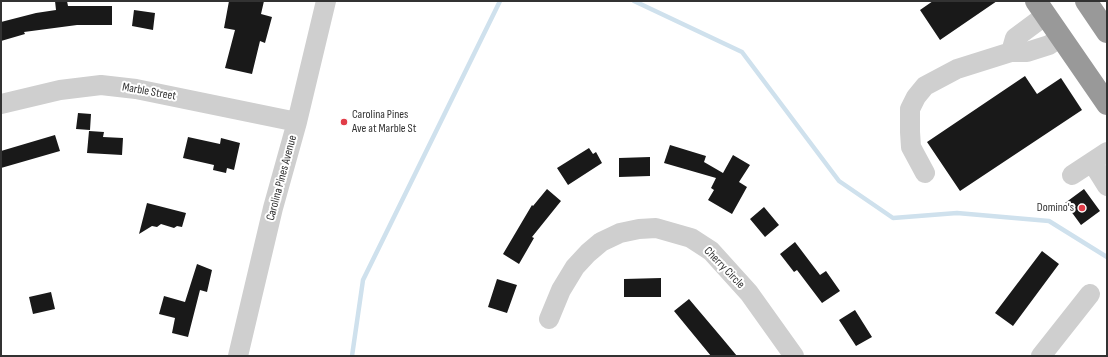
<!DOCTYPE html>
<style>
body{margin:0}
#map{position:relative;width:1108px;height:357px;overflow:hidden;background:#fff;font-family:"Sofia Sans Condensed",sans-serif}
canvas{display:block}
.frame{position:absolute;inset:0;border:2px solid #323232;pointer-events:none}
</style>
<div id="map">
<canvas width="1108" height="357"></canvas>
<div class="frame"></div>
</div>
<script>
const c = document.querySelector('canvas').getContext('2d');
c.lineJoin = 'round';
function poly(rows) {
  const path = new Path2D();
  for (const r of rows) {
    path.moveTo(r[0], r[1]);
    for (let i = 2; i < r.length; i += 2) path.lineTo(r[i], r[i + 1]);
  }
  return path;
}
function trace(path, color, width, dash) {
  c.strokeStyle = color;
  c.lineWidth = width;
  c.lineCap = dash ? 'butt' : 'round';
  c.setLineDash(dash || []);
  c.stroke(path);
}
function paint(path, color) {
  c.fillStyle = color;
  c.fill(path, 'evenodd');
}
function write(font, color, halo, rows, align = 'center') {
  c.font = font + ' "Sofia Sans Condensed",sans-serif';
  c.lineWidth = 4;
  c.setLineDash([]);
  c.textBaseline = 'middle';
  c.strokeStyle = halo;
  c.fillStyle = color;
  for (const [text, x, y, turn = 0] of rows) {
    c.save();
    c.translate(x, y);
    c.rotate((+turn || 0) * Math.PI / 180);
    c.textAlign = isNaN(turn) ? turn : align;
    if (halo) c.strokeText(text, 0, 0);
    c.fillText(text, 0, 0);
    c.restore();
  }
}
trace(poly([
 [634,1,742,52,839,181,893,218,957,213,1049,221,1107,257],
 [352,356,363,280,500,1]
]), '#cfe1ed', 4.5);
paint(poly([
 [55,1,67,1,68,6,112,6,112,25,77,25,24,32,25,34,1,41,1,22,36,13,56,10],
 [229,1,264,1,261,14,272,17,265,43,260,41,252,74,225,68,235,30,224,28],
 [933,1,997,1,940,40,920,10],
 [134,10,155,13,153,30,132,26],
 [1025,76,1037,94,1061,78,1082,110,960,191,927,142],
 [78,113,91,114,90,130,76,129],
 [89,131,104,132,103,137,123,138,122,155,87,153],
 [55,135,60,151,1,168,1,151],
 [188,137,220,144,221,138,240,143,234,170,227,168,226,173,213,170,214,165,183,158],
 [670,145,706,156,704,162,723,173,733,155,750,165,739,182,747,187,732,214,708,200,714,190,711,188,716,178,664,163],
 [589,148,593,154,596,152,602,163,568,185,557,168],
 [650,157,650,176,619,177,619,158],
 [547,189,561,201,532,237,534,238,519,264,503,254,532,205,533,206],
 [1084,189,1100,211,1081,225,1065,203],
 [147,203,186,213,182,227,177,226,174,228,161,224,157,227,152,226,139,234],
 [764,207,779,225,765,237,750,219],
 [795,242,820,275,826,271,840,291,822,303,797,270,794,272,780,254],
 [1042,251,1059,264,1013,326,995,313],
 [197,264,212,270,207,292,200,290,188,337,172,333,175,318,159,314,164,296,185,302],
 [661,278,661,297,624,297,624,279],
 [497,279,517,285,507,313,488,307],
 [51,292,55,309,33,314,29,297],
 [689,299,722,338,737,356,711,356,674,311],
 [855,310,872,337,856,346,839,320]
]), '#191919');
trace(poly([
 [1011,52,1015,38,1046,15],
 [1,104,60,90,101,85,136,89,297,122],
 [1092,162,1107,186],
 [925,173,911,147,910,132,910,109,916,97,925,86,957,69,1011,52,1027,52,1049,45,1061,37],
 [1072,175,1107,152],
 [549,319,561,290,575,267,588,253,601,242,620,233,639,229,656,228,691,238,711,251,749,293,794,356],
 [238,356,273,208,297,122,326,1],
 [1041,356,1090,294]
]), '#cfcfcf', 20);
trace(poly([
 [1036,1,1107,104],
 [1086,1,1107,32]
]), '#999', 22);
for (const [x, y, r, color] of [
 [344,122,4,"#e13c48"],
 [1082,208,4,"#e13c48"]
]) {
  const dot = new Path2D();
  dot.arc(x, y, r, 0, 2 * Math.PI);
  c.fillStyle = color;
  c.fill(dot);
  trace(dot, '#fff', 1.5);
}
write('12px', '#323232', '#fff', [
 ["Marble Street",149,92,10],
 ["Carolina Pines Avenue",282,178,-75],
 ["Cherry Circle",724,268,46]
]);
write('12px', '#323232', '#fff', [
 ["Carolina Pines",352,115],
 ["Ave at Marble St",352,129],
 ["Domino's",1074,208,"right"]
], 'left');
</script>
